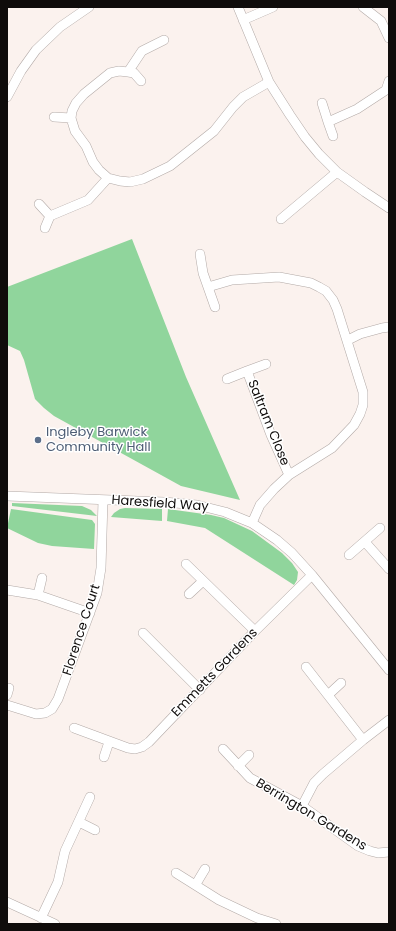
<!DOCTYPE html>
<style>
body{margin:0}
#map{position:relative;width:396px;height:931px;overflow:hidden;background:#fbf2ee;font-family:Poppins,sans-serif}
canvas{display:block}
.frame{position:absolute;inset:0;border:8px solid #0f0c0b;pointer-events:none}
</style>
<div id="map">
<canvas width="396" height="931"></canvas>
<div class="frame"></div>
</div>
<script>
const c = document.querySelector('canvas').getContext('2d');
c.lineJoin = 'round';
function paint(path, color) {
  c.fillStyle = color;
  c.fill(path, 'evenodd');
}
function poly(rows) {
  const path = new Path2D();
  for (const r of rows) {
    path.moveTo(r[0], r[1]);
    for (let i = 2; i < r.length; i += 2) path.lineTo(r[i], r[i + 1]);
  }
  return path;
}
function trace(path, color, width, dash) {
  c.strokeStyle = color;
  c.lineWidth = width;
  c.lineCap = dash ? 'butt' : 'round';
  c.setLineDash(dash || []);
  c.stroke(path);
}
function write(font, color, halo, rows, align = 'center') {
  c.font = font + ' Poppins,sans-serif';
  c.lineWidth = 3;
  c.setLineDash([]);
  c.textBaseline = 'middle';
  c.strokeStyle = halo;
  c.fillStyle = color;
  for (const [text, x, y, turn = 0] of rows) {
    c.save();
    c.translate(x, y);
    c.rotate((+turn || 0) * Math.PI / 180);
    c.textAlign = isNaN(turn) ? turn : align;
    if (halo) c.strokeText(text, 0, 0);
    c.fillText(text, 0, 0);
    c.restore();
  }
}
paint(poly([
 [132,239,186,377,240,500,181,486,54,416,44,408,35,399,24,360,20,351,7,345,7,287],
 [12,503,82,506,91,510,97,516,12,506],
 [125,508,162,509,162,521,111,517,114,513,120,509],
 [11,509,92,520,95,524,94,549,52,546,38,543,7,528],
 [168,509,211,515,224,518,252,531,282,553,292,563,298,572,297,580,294,585,205,528,167,521]
]), '#90d59c');
const street = poly([
 [238,7,269,82,290,115,305,137,319,154,337,172,365,192,389,208],
 [363,7,381,21,389,38],
 [243,20,273,7],
 [164,40,142,51,128,72,119,71,110,73,84,94,76,103,72,111,71,118,75,131,86,146,93,162,99,170,108,178,120,181,130,182,143,179,170,166,214,131,233,107,243,97,269,82],
 [128,72,134,73,141,81],
 [7,97,21,71,36,50,60,27,89,7],
 [322,103,328,122,357,109,386,90,389,81],
 [54,117,71,118],
 [328,122,333,136],
 [39,204,50,216,88,200,108,178],
 [281,219,337,172],
 [45,228,50,216],
 [200,254,203,273,215,307],
 [208,287,232,280,279,277,311,283,319,287,326,291,333,300,337,309,363,392,363,405,360,414,354,425,332,448,289,475,274,489,260,505,252,523],
 [348,340,360,334,382,328,389,327],
 [266,364,247,371,271,435,289,475],
 [227,379,247,371],
 [7,496,164,502,197,505,225,512,252,523,277,540,292,553,312,575,389,670],
 [365,542,389,569],
 [349,555,380,528],
 [186,564,255,631],
 [7,590,38,595,90,613],
 [189,594,203,581],
 [38,595,42,578],
 [143,633,200,690],
 [306,667,363,740],
 [7,695,9,688],
 [328,695,341,683],
 [7,705,36,714,45,713,52,709,58,699,97,593,101,568,103,500],
 [74,728,128,748,135,749,142,747,149,742,255,631,312,575],
 [223,749,250,778,302,806,358,846,370,851,378,853,389,852],
 [104,757,109,742],
 [238,766,249,755],
 [302,806,314,783,323,774,363,740,389,720],
 [79,822,95,830],
 [176,873,219,900,257,918,276,924],
 [196,884,205,869],
 [7,902,55,924],
 [41,918,58,882,65,851,90,797]
]);
trace(street, '#b2a9a6', 10);
trace(street, '#fff', 9);
for (const [x, y, r, color] of [
 [38,440,4,"#5c6f8a"]
]) {
  const dot = new Path2D();
  dot.arc(x, y, r, 0, 2 * Math.PI);
  c.fillStyle = color;
  c.fill(dot);
  trace(dot, '#fff', 1.5);
}
write('13px', '#0f0c0b', '#fff', [
 ["Saltram Close",268,423,68],
 ["Haresfield Way",160,504,4],
 ["Florence Court",82,630,-72],
 ["Emmetts Gardens",215,673,-46],
 ["Berrington Gardens",311,815,31]
]);
write('13px', '#4e5e75', '#fff', [
 ["Ingleby Barwick",46,433],
 ["Community Hall",46,448]
], 'left');
</script>
